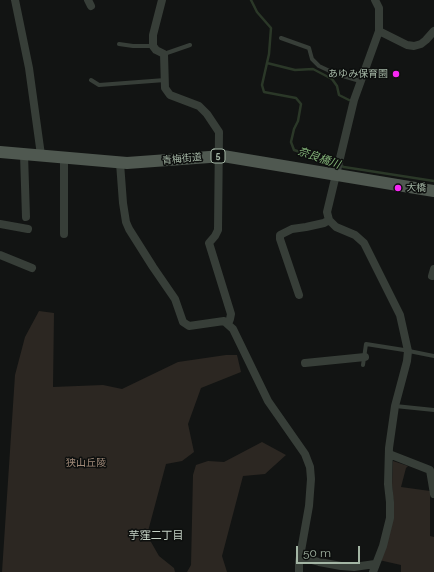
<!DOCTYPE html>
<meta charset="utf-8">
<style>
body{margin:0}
#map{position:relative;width:434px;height:572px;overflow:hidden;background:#121413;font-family:Raleway,sans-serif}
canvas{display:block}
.scale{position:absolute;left:296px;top:546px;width:64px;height:18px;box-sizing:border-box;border:2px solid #a3b5a4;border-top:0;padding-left:5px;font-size:12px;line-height:14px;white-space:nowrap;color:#a3b5a4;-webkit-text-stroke:3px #0d0f0e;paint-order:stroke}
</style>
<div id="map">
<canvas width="434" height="572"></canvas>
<div class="scale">50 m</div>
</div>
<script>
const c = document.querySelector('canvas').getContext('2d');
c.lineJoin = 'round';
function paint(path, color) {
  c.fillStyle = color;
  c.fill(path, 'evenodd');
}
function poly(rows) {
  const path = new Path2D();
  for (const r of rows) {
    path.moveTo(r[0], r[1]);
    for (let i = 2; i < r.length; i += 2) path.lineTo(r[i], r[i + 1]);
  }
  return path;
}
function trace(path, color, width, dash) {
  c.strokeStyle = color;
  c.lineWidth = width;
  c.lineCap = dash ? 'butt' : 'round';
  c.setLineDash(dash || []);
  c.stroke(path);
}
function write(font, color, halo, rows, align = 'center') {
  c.font = font + ' Raleway,"Noto Sans JP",sans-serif';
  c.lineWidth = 3;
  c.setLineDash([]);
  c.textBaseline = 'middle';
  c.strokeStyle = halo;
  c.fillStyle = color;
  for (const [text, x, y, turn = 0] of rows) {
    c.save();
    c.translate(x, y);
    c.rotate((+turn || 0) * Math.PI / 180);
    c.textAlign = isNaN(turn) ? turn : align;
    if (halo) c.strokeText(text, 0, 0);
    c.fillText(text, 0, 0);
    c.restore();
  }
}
paint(poly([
 [39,311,54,313,53,387,103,385,122,389,178,362,226,355,237,355,241,372,201,388,188,424,194,452,182,461,166,464,147,535,159,556,174,568,175,572,2,572,15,375,25,337],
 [262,442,286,455,265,474,243,476,222,556,227,572,187,572,191,565,193,475,196,465,208,461,224,462],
 [393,461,408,466,406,468,401,487,430,491,430,536,434,537,434,572,401,572,401,565,379,560,393,519,394,509,392,485]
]), '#2c2722');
trace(poly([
 [251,0,257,12,271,28,269,54,262,85,264,92,296,98,301,104,298,121,294,129,291,142,294,150,344,167,434,181],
 [267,63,295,70,313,69,332,79,337,86,339,95,349,100]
]), '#2b3828', 2.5);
trace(poly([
 [281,38,309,48,312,59,319,66,336,74,360,81],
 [119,44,133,46,153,46],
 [164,54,190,45],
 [91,80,99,85,165,80],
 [363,365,366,344,404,350,434,356],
 [395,406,434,410]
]), '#373e38', 4);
trace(poly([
 [15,0,29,68,41,155],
 [88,0,91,6],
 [162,0,153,35,153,46,156,50,164,54,165,88,170,95,199,106,207,114,219,132,218,230,215,236,209,243,231,314,230,319,228,324],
 [379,31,407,45,414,46,421,44,426,40,434,31],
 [24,154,26,217],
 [64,157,64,234],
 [120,163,123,203,126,222,129,229,153,267,175,299,183,322,189,326,224,321,233,329,268,401,305,454,310,467,311,479,309,506,299,562,299,572],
 [0,224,28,229],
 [0,255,32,268],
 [432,276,434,269],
 [299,295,280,239,280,235,292,229,306,227,324,223,329,220],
 [305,363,365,357],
 [389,454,430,470,434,494],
 [300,557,319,562,341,566,354,567,375,564],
 [373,572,383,546,390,518,390,502,388,484,389,448,395,406,407,361,408,351,400,315,364,243,355,235,336,227,329,220,327,212,354,100,379,31,379,8,375,0]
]), '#373e38', 8);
trace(poly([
 [0,152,127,163,223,156,434,191]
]), '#4f5850', 12);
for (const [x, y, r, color] of [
 [396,74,4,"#f727f3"],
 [398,188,4,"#f727f3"]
]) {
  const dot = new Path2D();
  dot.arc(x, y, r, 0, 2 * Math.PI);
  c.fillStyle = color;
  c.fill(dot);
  trace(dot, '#0d0f0e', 1.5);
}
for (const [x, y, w] of [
 [218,156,14]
]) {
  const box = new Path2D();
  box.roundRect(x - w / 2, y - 7, w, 14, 3);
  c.fillStyle = '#0d0f0e';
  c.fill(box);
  trace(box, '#a3b5a4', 1);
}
write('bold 9px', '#a3b5a4', null, [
 ["5",218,156]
]);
write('10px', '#a3b5a4', '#0d0f0e', [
 ["あゆみ保育園",388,74],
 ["大橋",406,188,"left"]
], 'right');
write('10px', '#a3b5a4', '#0d0f0e', [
 ["青梅街道",182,159,-6]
]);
write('10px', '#a18a79', '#0d0f0e', [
 ["狭山丘陵",86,463]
]);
write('italic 11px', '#83b278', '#0d0f0e', [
 ["奈良橋川",319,158,19]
]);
write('11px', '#c4d1c5', '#0d0f0e', [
 ["芋窪二丁目",156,536]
]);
</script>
